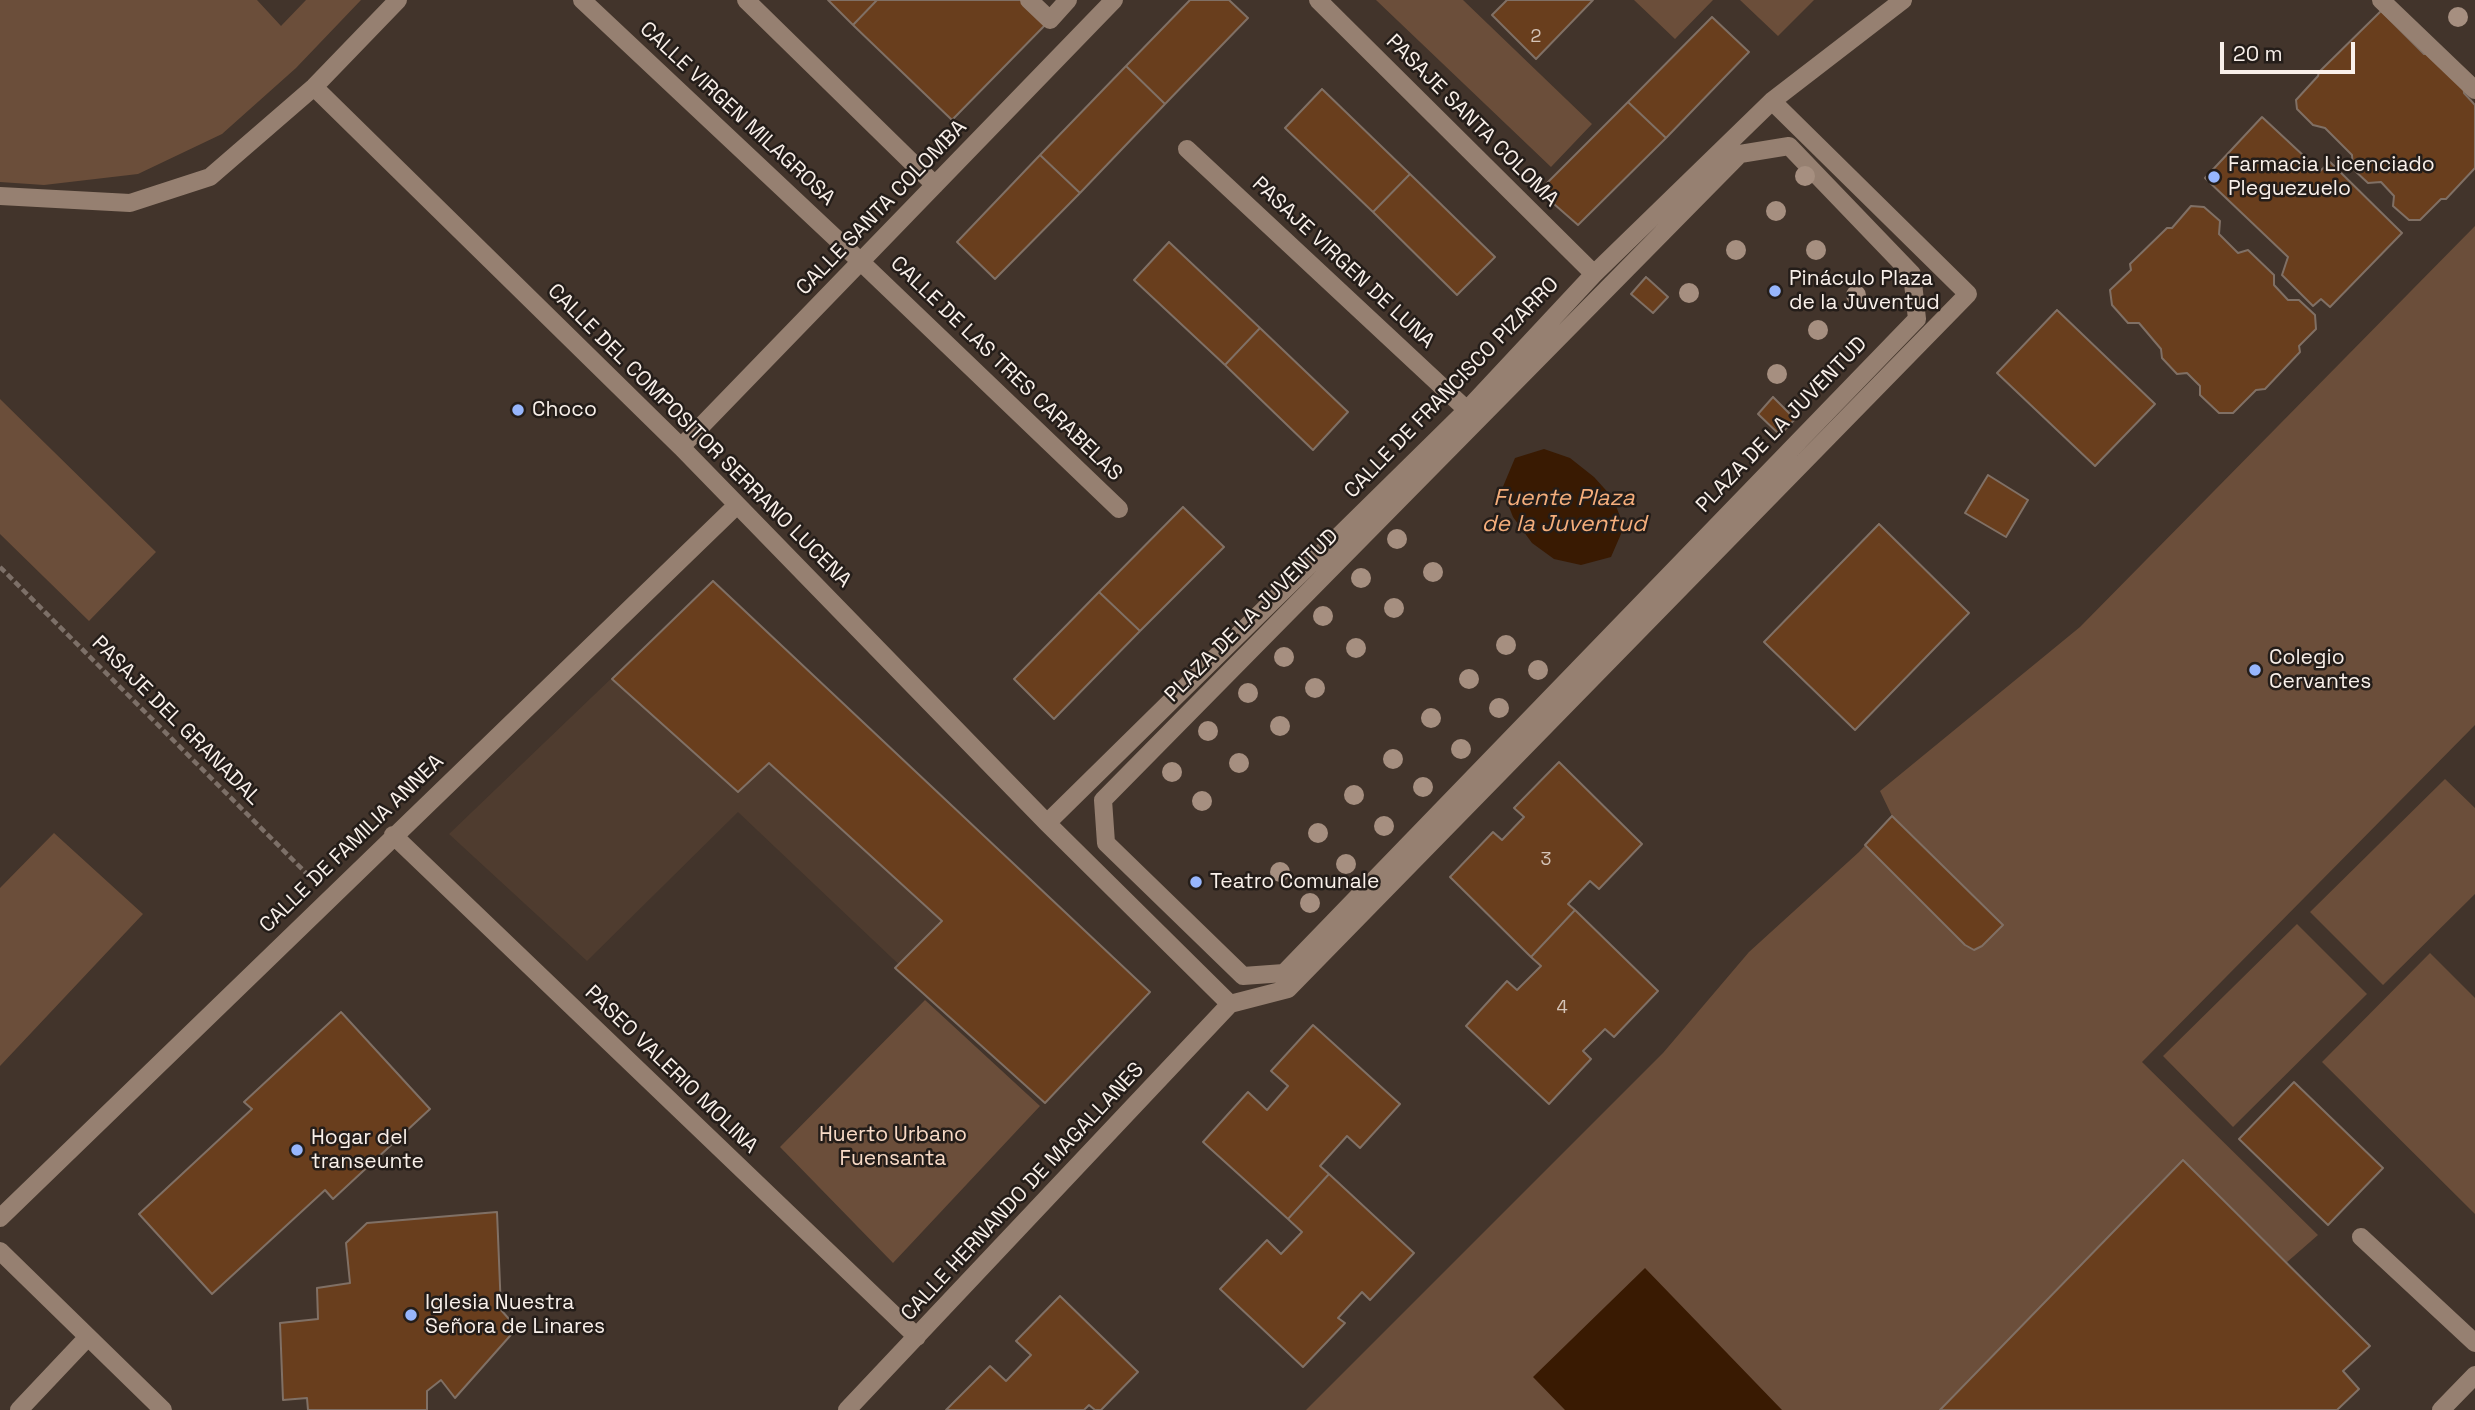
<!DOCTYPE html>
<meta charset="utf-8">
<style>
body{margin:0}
#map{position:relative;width:2475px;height:1410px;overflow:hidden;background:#42342b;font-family:"Space Grotesk",sans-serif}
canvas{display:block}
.scale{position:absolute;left:2220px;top:42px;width:135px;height:32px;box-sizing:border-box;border:4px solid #f9f0ea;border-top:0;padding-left:9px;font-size:21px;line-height:24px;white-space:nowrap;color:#f9f0ea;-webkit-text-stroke:5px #241d19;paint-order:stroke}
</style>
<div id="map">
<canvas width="2475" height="1410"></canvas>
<div class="scale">20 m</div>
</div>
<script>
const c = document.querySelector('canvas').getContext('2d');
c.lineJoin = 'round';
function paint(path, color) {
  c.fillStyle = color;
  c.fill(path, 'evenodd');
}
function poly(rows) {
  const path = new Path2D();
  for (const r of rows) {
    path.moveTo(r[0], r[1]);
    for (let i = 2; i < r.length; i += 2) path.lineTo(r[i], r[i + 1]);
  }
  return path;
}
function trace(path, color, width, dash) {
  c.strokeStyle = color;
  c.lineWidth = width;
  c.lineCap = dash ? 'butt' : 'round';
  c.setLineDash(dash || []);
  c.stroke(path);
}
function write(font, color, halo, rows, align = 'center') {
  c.font = font + ' "Space Grotesk",sans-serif';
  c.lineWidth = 5;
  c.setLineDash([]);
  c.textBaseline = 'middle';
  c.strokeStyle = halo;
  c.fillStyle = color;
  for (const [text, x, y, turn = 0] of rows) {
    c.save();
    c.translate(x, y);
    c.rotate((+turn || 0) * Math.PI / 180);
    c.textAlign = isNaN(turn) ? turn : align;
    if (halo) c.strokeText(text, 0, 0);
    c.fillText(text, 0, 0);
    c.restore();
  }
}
paint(poly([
 [713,581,1150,992,1045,1103,738,812,587,961,449,834]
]), '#4f3c2f');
paint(poly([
 [0,0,257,0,281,26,306,0,361,0,296,68,222,134,138,174,44,185,0,182],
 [1376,0,1463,0,1592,124,1551,167],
 [1634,0,1713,0,1675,39],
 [1740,0,1814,0,1778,36],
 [2475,226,2475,725,2142,1062,2318,1235,2286,1263,2370,1346,2343,1371,2359,1389,2337,1410,1306,1410,1663,1053,1749,952,1859,852,1892,816,1880,791,2080,627],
 [0,399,156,552,89,621,0,534],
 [2445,779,2475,808,2475,894,2383,985,2310,912],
 [54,833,143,914,0,1066,0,888],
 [2297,924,2367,994,2233,1127,2163,1056],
 [2430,953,2475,998,2475,1214,2322,1062],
 [925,1000,1040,1106,893,1263,780,1147]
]), '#6b4e3a');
paint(poly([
 [1544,449,1570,458,1594,477,1613,498,1624,527,1611,557,1581,565,1554,559,1532,543,1513,517,1502,489,1515,458],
 [1645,1268,1782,1410,1565,1410,1533,1377]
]), '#391a02');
const building = poly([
 [828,0,877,0,853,25,828,0],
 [877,0,1029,0,1050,20,952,120,853,25,877,0],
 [1190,0,1229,0,1248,18,1165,104,1126,66,1190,0],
 [1507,0,1593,0,1536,59,1492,15,1507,0],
 [2381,11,2424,54,2437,54,2463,80,2464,93,2475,105,2475,168,2446,199,2441,199,2420,220,2409,220,2393,206,2394,196,2381,182,2368,183,2353,169,2352,155,2325,128,2313,125,2297,109,2296,100,2318,76,2319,72,2381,11],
 [1712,17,1749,52,1666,138,1628,102,1712,17],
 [1126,66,1165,104,1080,193,1040,155,1126,66],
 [1322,89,1410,174,1373,212,1285,128,1322,89],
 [1628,102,1666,138,1578,225,1539,191,1628,102],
 [2262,117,2320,171,2330,162,2402,233,2330,307,2321,299,2313,306,2282,275,2288,257,2205,178,2262,117],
 [1040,155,1080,193,995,279,957,242,1040,155],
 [1410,174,1495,257,1457,295,1373,212,1410,174],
 [2191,206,2204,207,2220,221,2219,234,2238,253,2248,250,2274,275,2274,285,2288,300,2299,300,2315,315,2316,329,2299,346,2300,352,2265,389,2256,390,2233,413,2219,413,2200,395,2200,386,2187,373,2177,374,2162,358,2161,349,2139,323,2128,323,2112,305,2110,290,2131,270,2130,264,2167,228,2172,228,2191,206],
 [1169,242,1260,328,1225,365,1134,280,1169,242],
 [1646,277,1668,297,1653,313,1631,294,1646,277],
 [2057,310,2155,404,2095,466,1997,373,2057,310],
 [1260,328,1348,412,1313,450,1225,365,1260,328],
 [1773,397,1795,419,1780,435,1758,414,1773,397],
 [1988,475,2028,500,2006,537,1965,513,1988,475],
 [1183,507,1224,547,1140,631,1099,592,1183,507],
 [1879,524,1969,613,1855,730,1764,642,1879,524],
 [713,581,1150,992,1045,1103,895,968,942,921,769,763,738,792,612,679,713,581],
 [1099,592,1140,631,1054,719,1014,679,1099,592],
 [1559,762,1642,844,1599,889,1590,881,1568,904,1575,910,1531,957,1450,877,1493,832,1502,840,1524,817,1514,808,1559,762],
 [1892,816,2003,925,1982,946,1974,950,1965,945,1865,845,1892,816],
 [1575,910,1658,991,1614,1037,1605,1029,1583,1051,1591,1059,1549,1104,1466,1026,1507,981,1517,990,1541,966,1531,957,1575,910],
 [341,1012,430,1109,333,1199,325,1190,212,1294,139,1214,252,1109,244,1102,341,1012],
 [1313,1025,1400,1104,1360,1148,1347,1136,1320,1166,1329,1174,1288,1219,1203,1142,1248,1092,1267,1110,1288,1086,1271,1071,1313,1025],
 [2294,1082,2383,1168,2328,1225,2239,1139,2294,1082],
 [2183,1160,2370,1346,2343,1371,2359,1389,2337,1410,1940,1410,2183,1160],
 [1329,1174,1414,1253,1370,1300,1362,1292,1338,1318,1345,1323,1303,1367,1220,1289,1267,1240,1281,1254,1302,1232,1288,1219,1329,1174],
 [497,1212,501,1310,517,1328,455,1398,441,1380,427,1391,427,1410,308,1410,307,1398,283,1400,280,1323,318,1319,317,1288,350,1283,346,1243,367,1223,497,1212],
 [1060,1296,1138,1372,1101,1410,1095,1410,1089,1405,1084,1410,946,1410,990,1366,1006,1381,1031,1355,1016,1341,1060,1296]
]);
paint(building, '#693e1d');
trace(building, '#807065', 2);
trace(poly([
 [0,567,309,876]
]), '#7d7068', 4.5, [7, 3.5]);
trace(poly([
 [582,0,861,262,1119,509],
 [746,0,935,185],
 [1029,0,1050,20,1068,0],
 [1318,0,1594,274],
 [2381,0,2475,90],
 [314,87,681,447,1047,823,1230,1004,1288,989,1968,294,1772,101],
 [1789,146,1912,274,1917,319,1284,973,1243,976,1106,843,1103,800,1740,154,1789,146],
 [1187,149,1467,410],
 [0,196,130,203,210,177,314,87,398,0],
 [681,447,1114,0],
 [1047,823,1467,410,1594,274,1772,101,1903,0],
 [393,835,917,1337],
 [0,1218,737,505],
 [2361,1237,2475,1343],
 [0,1251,163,1410],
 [19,1410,87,1338],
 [847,1410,1230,1004],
 [2441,1410,2475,1375]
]), '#968071', 18);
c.fillStyle = '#a68f80';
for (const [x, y] of [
 [2458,17],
 [1805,176],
 [1776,211],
 [1736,250],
 [1816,250],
 [1689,293],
 [1856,295],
 [1818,330],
 [1777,374],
 [1397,539],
 [1433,572],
 [1361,578],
 [1394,608],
 [1323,616],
 [1506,645],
 [1356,648],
 [1284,657],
 [1538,670],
 [1469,679],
 [1315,688],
 [1248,693],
 [1499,708],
 [1431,718],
 [1280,726],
 [1208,731],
 [1461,749],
 [1393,759],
 [1239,763],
 [1172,772],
 [1423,787],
 [1354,795],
 [1202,801],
 [1384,826],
 [1318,833],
 [1346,864],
 [1280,872],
 [1310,903]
]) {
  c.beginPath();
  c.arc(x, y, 10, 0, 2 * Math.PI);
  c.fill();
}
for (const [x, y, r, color] of [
 [2214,177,7,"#97b6fd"],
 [1775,291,7,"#97b6fd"],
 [518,410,7,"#97b6fd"],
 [2255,670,7,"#97b6fd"],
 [1196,882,7,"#97b6fd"],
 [297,1150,7,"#97b6fd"],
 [411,1315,7,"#97b6fd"]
]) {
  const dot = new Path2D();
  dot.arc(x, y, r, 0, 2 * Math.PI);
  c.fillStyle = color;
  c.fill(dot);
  trace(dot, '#241d19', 2.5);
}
write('18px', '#d5c4b7', null, [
 ["2",1536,37],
 ["3",1546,860],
 ["4",1562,1008]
]);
write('21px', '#f9f0ea', '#241d19', [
 ["CALLE VIRGEN MILAGROSA",737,114,43],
 ["PASAJE SANTA COLOMA",1472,121,45],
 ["CALLE SANTA COLOMBA",882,208,-46],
 ["PASAJE VIRGEN DE LUNA",1343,263,43],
 ["CALLE DE LAS TRES CARABELAS",1006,369,44],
 ["CALLE DE FRANCISCO PIZARRO",1452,388,-46],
 ["PLAZA DE LA JUVENTUD",1782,425,-46],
 ["CALLE DEL COMPOSITOR SERRANO LUCENA",699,436,45],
 ["PLAZA DE LA JUVENTUD",1252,616,-45],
 ["PASAJE DEL GRANADAL",176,721,45],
 ["CALLE DE FAMILIA ANNEA",352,844,-44],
 ["PASEO VALERIO MOLINA",671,1070,44],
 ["CALLE HERNANDO DE MAGALLANES",1023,1192,-47]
]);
write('21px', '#f9f0ea', '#241d19', [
 ["Farmacia Licenciado",2228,165],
 ["Pleguezuelo",2228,189],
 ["Pináculo Plaza",1789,279],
 ["de la Juventud",1789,303],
 ["Choco",532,410],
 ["Colegio",2269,658],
 ["Cervantes",2269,682],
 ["Teatro Comunale",1210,882],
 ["Hogar del",311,1138],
 ["transeunte",311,1162],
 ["Iglesia Nuestra",425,1303],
 ["Señora de Linares",425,1327]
], 'left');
write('21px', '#f8dac6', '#241d19', [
 ["Huerto Urbano",893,1135],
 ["Fuensanta",893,1159]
]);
write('italic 23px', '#f5ae7b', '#241d19', [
 ["Fuente Plaza",1564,499],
 ["de la Juventud",1564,525]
]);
</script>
